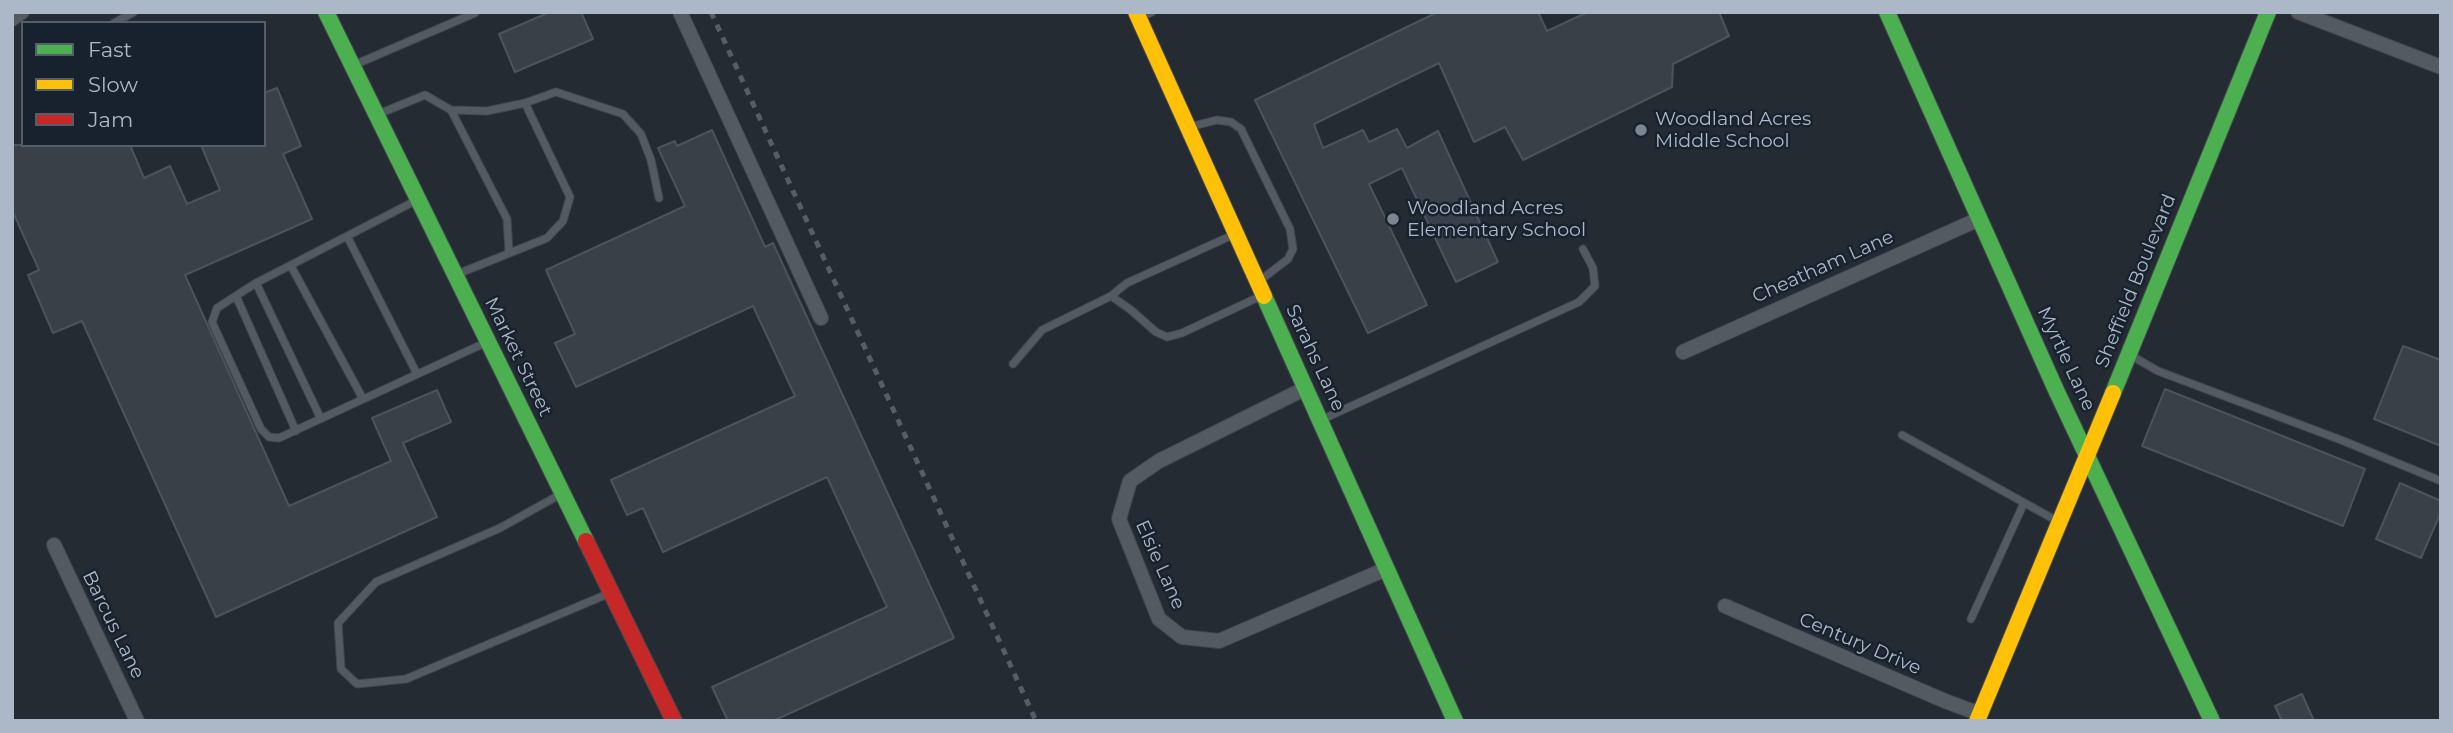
<!DOCTYPE html>
<style>
body{margin:0}
#map{position:relative;width:2453px;height:733px;overflow:hidden;background:#242b33;font-family:Montserrat,sans-serif}
canvas{display:block}
.frame{position:absolute;inset:0;border:14px solid #acb7c7;pointer-events:none}
.legend{position:absolute;left:21px;top:21px;width:245px;height:126px;box-sizing:border-box;background:#18222e;border:2px solid #535e6b;margin:0;padding:9px 12px;list-style:none;font-size:21px;color:#acb7c7}
.legend li{display:flex;align-items:center;gap:14px;height:35px}
.legend b{width:35px;border:2px solid #535e6b}
</style>
<div id="map">
<canvas width="2453" height="733"></canvas>
<div class="frame"></div>
<ul class="legend">
<li><b style="height:9px;background:#4caf50"></b>Fast</li>
<li><b style="height:9px;background:#ffc107"></b>Slow</li>
<li><b style="height:9px;background:#c62828"></b>Jam</li>
</ul>
</div>
<script>
const c = document.querySelector('canvas').getContext('2d');
c.lineJoin = 'round';
function paint(path, color) {
  c.fillStyle = color;
  c.fill(path, 'evenodd');
}
function poly(rows) {
  const path = new Path2D();
  for (const r of rows) {
    path.moveTo(r[0], r[1]);
    for (let i = 2; i < r.length; i += 2) path.lineTo(r[i], r[i + 1]);
  }
  return path;
}
function trace(path, color, width, dash) {
  c.strokeStyle = color;
  c.lineWidth = width;
  c.lineCap = dash ? 'butt' : 'round';
  c.setLineDash(dash || []);
  c.stroke(path);
}
function write(font, color, halo, rows, align = 'center') {
  c.font = font + ' Montserrat,sans-serif';
  c.lineWidth = 5;
  c.setLineDash([]);
  c.textBaseline = 'middle';
  c.strokeStyle = halo;
  c.fillStyle = color;
  for (const [text, x, y, turn = 0] of rows) {
    c.save();
    c.translate(x, y);
    c.rotate((+turn || 0) * Math.PI / 180);
    c.textAlign = isNaN(turn) ? turn : align;
    if (halo) c.strokeText(text, 0, 0);
    c.fillText(text, 0, 0);
    c.restore();
  }
}
const building = poly([
 [550,12,581,12,593,39,515,72,499,34,550,12],
 [1438,12,1538,12,1547,31,1588,12,1719,12,1729,36,1673,64,1672,87,1523,160,1505,127,1474,142,1439,63,1314,124,1323,148,1363,130,1369,142,1397,129,1407,148,1438,131,1498,262,1456,282,1402,168,1369,184,1427,305,1368,333,1255,100,1438,12],
 [277,88,301,146,283,154,312,219,185,275,289,506,391,461,372,418,437,390,451,422,403,443,437,517,216,617,82,321,53,333,28,275,39,270,12,210,12,145,130,145,144,178,170,166,187,204,220,190,201,145,264,145,264,93,277,88],
 [712,130,765,247,773,243,954,638,773,721,728,721,712,687,887,607,827,477,663,552,643,508,627,515,611,480,795,396,753,306,576,387,555,343,575,334,546,270,685,206,658,148,675,141,677,146,712,130],
 [2403,346,2441,360,2441,446,2374,419,2403,346],
 [2165,389,2365,469,2343,526,2142,446,2165,389],
 [2400,483,2441,501,2441,512,2421,558,2376,539,2400,483],
 [2302,694,2314,721,2282,721,2275,706,2302,694]
]);
paint(building, '#3a4047');
trace(building, '#4b535c', 2);
const lane = poly([
 [1139,18,1152,12],
 [114,23,134,12],
 [354,65,475,13],
 [451,110,487,111,525,103,556,92,623,114,641,134,651,160,659,198],
 [376,115,425,95,451,110,507,219,509,252],
 [1189,127,1217,120,1231,122,1241,129,1290,229,1293,249,1288,259,1258,282],
 [417,200,256,283,217,308,212,322,261,429,269,437,279,438,487,342],
 [347,236,417,374],
 [291,266,363,399],
 [455,275,547,238,563,221,570,197,525,103],
 [256,283,321,419],
 [236,296,296,431],
 [1111,296,1131,310,1156,332,1167,337,1182,333,1263,295],
 [2130,355,2158,371,2341,440,2441,481],
 [1013,364,1042,330,1111,296,1127,283,1235,234],
 [1321,420,1579,302,1595,286,1593,268,1583,249],
 [1902,435,2059,522],
 [561,494,500,528,376,582,338,623,341,669,357,684,406,679,610,593],
 [1971,619,2024,503]
]);
const street = poly([
 [680,12,821,318],
 [2298,12,2441,67],
 [12,19,22,12],
 [1683,352,1979,219],
 [1306,388,1159,461,1130,481,1119,519,1159,619,1182,637,1219,641,1386,569],
 [54,545,137,721],
 [1725,606,1945,701,1980,714]
]);
const fast = poly([
 [326,12,586,541],
 [1887,12,2056,390,2212,721],
 [1264,296,1455,721],
 [2113,393,2268,12]
]);
const slow = poly([
 [1136,12,1264,296],
 [1977,721,2113,393]
]);
const jam = poly([
 [586,541,674,721]
]);
trace(lane, '#42474e', 9);
trace(street, '#42474e', 16);
trace(fast, '#42474e', 18);
trace(slow, '#42474e', 18);
trace(jam, '#42474e', 18);
trace(lane, '#545a62', 7);
trace(street, '#545a62', 14);
trace(fast, '#4caf50', 16);
trace(slow, '#ffc107', 16);
trace(jam, '#c62828', 16);
trace(poly([
 [711,12,1036,721]
]), '#585d65', 5, [7, 7]);
for (const [x, y, r, color] of [
 [1641,130,7,"#7c8693"],
 [1393,219,7,"#7c8693"]
]) {
  const dot = new Path2D();
  dot.arc(x, y, r, 0, 2 * Math.PI);
  c.fillStyle = color;
  c.fill(dot);
  trace(dot, '#18222e', 2.5);
}
write('19px', '#acb7c7', '#18222e', [
 ["Woodland Acres",1655,119],
 ["Middle School",1655,141],
 ["Woodland Acres",1407,208],
 ["Elementary School",1407,230]
], 'left');
write('19px', '#acb7c7', '#18222e', [
 ["Cheatham Lane",1823,267,-24],
 ["Sheffield Boulevard",2136,281,-68],
 ["Market Street",518,357,64],
 ["Sarahs Lane",1315,358,65],
 ["Myrtle Lane",2066,359,65],
 ["Elsie Lane",1160,565,66],
 ["Barcus Lane",113,625,64],
 ["Century Drive",1860,644,23]
]);
</script>
